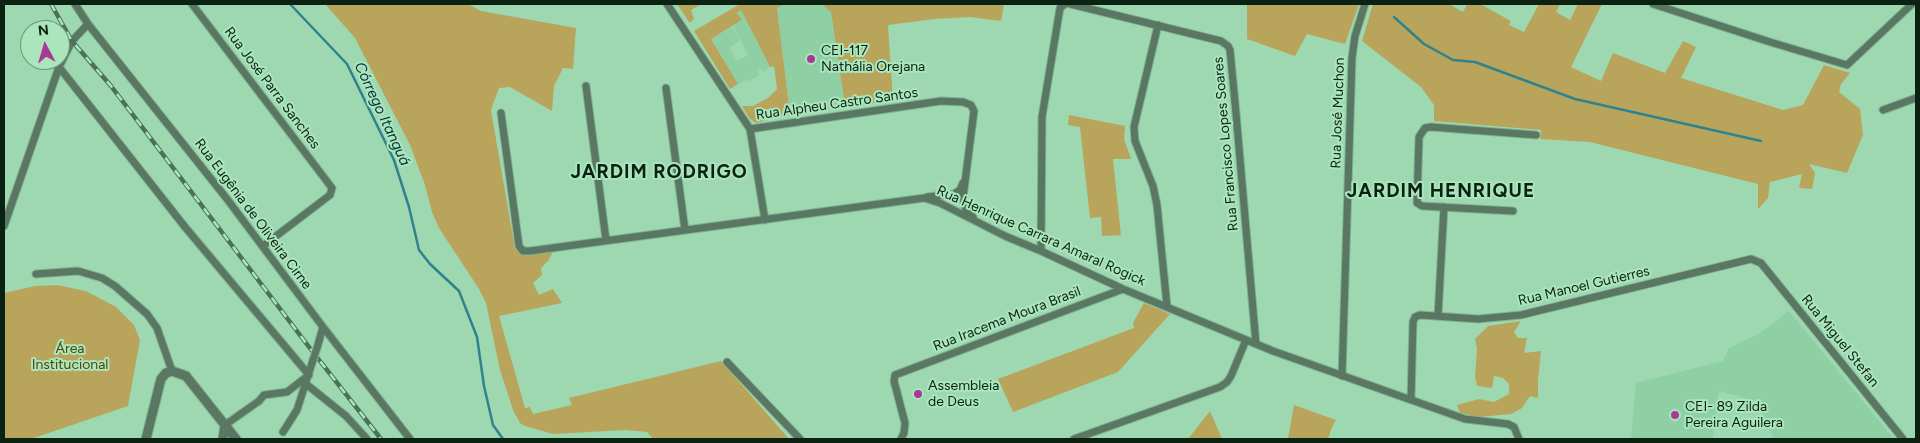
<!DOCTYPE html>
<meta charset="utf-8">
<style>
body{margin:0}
#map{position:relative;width:1920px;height:443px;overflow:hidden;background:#9ed8b0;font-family:Figtree,sans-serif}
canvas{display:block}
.frame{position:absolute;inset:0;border:5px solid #0b2213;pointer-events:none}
.north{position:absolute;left:20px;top:20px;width:50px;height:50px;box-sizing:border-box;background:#aae5bc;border:1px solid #6a9778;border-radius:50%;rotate:354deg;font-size:14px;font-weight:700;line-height:20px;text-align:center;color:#0b2213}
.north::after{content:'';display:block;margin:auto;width:18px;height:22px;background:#a73997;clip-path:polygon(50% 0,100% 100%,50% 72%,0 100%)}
</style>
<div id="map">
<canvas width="1920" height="443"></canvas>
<div class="frame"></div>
<div class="north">N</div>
</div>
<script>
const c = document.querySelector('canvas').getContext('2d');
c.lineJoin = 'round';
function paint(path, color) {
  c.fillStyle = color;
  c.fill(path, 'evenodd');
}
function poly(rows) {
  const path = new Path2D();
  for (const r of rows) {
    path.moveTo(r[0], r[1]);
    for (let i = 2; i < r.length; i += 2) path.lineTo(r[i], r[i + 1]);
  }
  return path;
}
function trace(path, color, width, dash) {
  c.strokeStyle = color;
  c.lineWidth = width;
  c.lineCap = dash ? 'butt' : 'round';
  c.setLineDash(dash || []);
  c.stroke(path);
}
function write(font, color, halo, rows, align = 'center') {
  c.font = font + ' Figtree,sans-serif';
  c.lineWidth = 4;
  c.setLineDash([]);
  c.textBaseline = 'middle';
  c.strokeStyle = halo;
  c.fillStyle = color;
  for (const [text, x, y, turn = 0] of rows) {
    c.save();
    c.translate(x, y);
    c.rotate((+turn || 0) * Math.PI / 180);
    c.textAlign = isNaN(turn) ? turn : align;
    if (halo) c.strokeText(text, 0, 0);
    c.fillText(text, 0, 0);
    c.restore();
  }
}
paint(poly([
 [782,4,821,4,831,12,845,106,790,114,777,8],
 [741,10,770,67,763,72,761,69,758,71,759,75,749,81,747,80,738,84,711,39,732,27,740,41,729,48,737,61,748,55,733,26,742,20,737,12],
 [1789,311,1894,439,1774,439,1756,401,1719,391,1713,439,1631,439,1636,383,1723,361,1729,348,1760,333]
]), '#8ed0a3');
paint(poly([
 [325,4,468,4,481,11,576,28,573,69,563,68,554,86,552,111,510,87,499,88,491,110,515,249,524,254,554,250,548,261,541,268,542,275,533,283,539,295,553,289,562,303,499,316,525,408,530,407,533,414,572,405,569,398,721,361,789,439,653,439,647,432,625,430,553,434,525,426,520,423,513,410,500,370,486,303,479,289,439,228,432,212,425,185,410,145,355,38],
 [677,4,701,4,691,10,694,19,691,22,689,22],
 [740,4,784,4,777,8,790,114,756,123,750,119,742,106,753,106,768,98,777,89,774,66,770,67,741,10,737,13,742,20,711,39,738,84,730,89,694,31],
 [821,4,1004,4,1001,21,970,17,935,19,888,25,893,101,845,106,831,12],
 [1247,4,1359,4,1345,44,1307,34,1295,56,1247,39],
 [1373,4,1449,4,1463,12,1467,4,1480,4,1511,21,1509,25,1524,32,1539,4,1560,4,1556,12,1570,20,1578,4,1602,4,1571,67,1601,81,1613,53,1665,73,1683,41,1696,47,1681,78,1783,110,1803,105,1824,65,1850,73,1841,84,1839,92,1860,109,1863,135,1847,173,1809,164,1815,173,1812,189,1799,188,1802,174,1770,182,1768,198,1758,209,1758,184,1590,142,1540,139,1541,130,1434,121,1434,105,1421,87,1362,41],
 [1069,115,1125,126,1124,139,1131,159,1113,159,1121,235,1102,236,1101,217,1090,218,1080,127,1068,125],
 [57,285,86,291,116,307,134,325,140,340,128,406,31,439,4,439,4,293,35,286],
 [1144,303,1170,314,1118,372,1013,412,998,379,1134,328,1133,323],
 [1521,321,1514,332,1518,338,1527,338,1524,353,1541,351,1538,380,1538,398,1530,396,1522,408,1511,414,1479,417,1460,413,1457,405,1479,399,1494,402,1509,394,1509,384,1503,378,1494,376,1492,388,1477,386,1475,377,1477,348,1475,339,1488,326],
 [1294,405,1336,420,1332,427,1328,439,1288,439],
 [1210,411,1222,439,1188,439]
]), '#b9a45c');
trace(poly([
 [290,4,347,64,394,160,409,207,419,250,430,264,459,291,477,337,484,386,493,425,503,439],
 [1394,17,1424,44,1453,60,1475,62,1575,99,1761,141]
]), '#2f838e', 2.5);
const minor = poly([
 [75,4,88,24,227,199,323,327,410,439],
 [192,4,332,188,330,195,263,246],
 [667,4,750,129,765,220],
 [1070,4,1221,41,1228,46,1230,50,1236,113,1256,344],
 [1653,4,1770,42,1847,65,1912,4],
 [1158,25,1134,127,1135,141,1153,186,1157,205,1167,306],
 [59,67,185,227,309,375,287,392,264,395,259,401,225,425],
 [586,86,606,240],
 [666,88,685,230],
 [1883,110,1916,98],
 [501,113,519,246,523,251,530,251,924,198,940,203,1005,236,1041,251,1123,289,1273,351,1465,419,1508,424,1514,427,1519,439],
 [750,129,941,101,963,102,971,105,974,111,963,198,966,210,973,217],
 [927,197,954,194,960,190,963,183],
 [1513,211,1422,206,1417,203,1419,137,1425,128,1431,127,1536,135],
 [4,226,59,67,72,41,88,24],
 [1041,251,1042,117,1060,8,1065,4],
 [36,274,78,271,102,278,115,286,147,314,157,328,172,371],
 [1438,316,1444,207],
 [317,348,323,327],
 [727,362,800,439],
 [1342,376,1352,58,1355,36,1365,4],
 [306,384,346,416,367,439],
 [1411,400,1413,322,1415,317,1420,315,1478,319,1521,315,1751,259,1761,263,1903,439],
 [283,432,297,410,313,360],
 [901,439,904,433,905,423,894,381,895,375,1123,289],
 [1074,439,1220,387,1227,382,1231,376,1246,340]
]);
const tertiary = poly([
 [146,439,161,379,166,373,172,371,186,376,236,439],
 [223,439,225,425]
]);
trace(minor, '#81b491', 9);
trace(tertiary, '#81b491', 11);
trace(minor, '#5a7763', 7);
trace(tertiary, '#5a7763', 9);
const rail = poly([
 [51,4,72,41,111,86,309,347,381,439]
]);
trace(rail, '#4b7258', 4.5);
trace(rail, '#aae5bc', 2.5, [8]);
const minorBridge = poly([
 [313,360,317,348]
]);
trace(minorBridge, '#81b491', 9, []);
trace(minorBridge, '#5a7763', 7);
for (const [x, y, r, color] of [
 [811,59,5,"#a73997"],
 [918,394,5,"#a73997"],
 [1675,415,5,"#a73997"]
]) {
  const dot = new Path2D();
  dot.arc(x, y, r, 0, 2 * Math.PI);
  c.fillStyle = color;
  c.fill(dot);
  trace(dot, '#aae5bc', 2);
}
write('14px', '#0b2213', '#aae5bc', [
 ["CEI-117",821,51],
 ["Nathália Orejana",821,67],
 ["Assembleia",928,386],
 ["de Deus",928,402],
 ["CEI- 89 Zilda",1685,407],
 ["Pereira Aguilera",1685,423]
], 'left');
write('14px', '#0b2213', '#aae5bc', [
 ["Rua José Parra Sanches",272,88,53],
 ["Rua Alpheu Castro Santos",837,104,-8],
 ["Rua José Muchon",1338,113,-88],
 ["Rua Francisco Lopes Soares",1226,144,-95],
 ["Rua Eugênia de Oliveira Cirne",253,214,53],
 ["Rua Henrique Carrara Amaral Rogick",1041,236,24],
 ["Rua Manoel Gutierres",1584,286,-13],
 ["Rua Iracema Moura Brasil",1007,319,-21],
 ["Rua Miguel Stefan",1840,341,51]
]);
write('14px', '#544503', '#aae5bc', [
 ["Área",70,349],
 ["Institucional",70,365]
]);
write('italic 15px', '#00313b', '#aae5bc', [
 ["Córrego Itanguá",382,114,65]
]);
c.letterSpacing = '1px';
write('bold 19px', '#0b2213', '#aae5bc', [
 ["JARDIM RODRIGO",659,172],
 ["JARDIM HENRIQUE",1441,191]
]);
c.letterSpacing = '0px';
</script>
